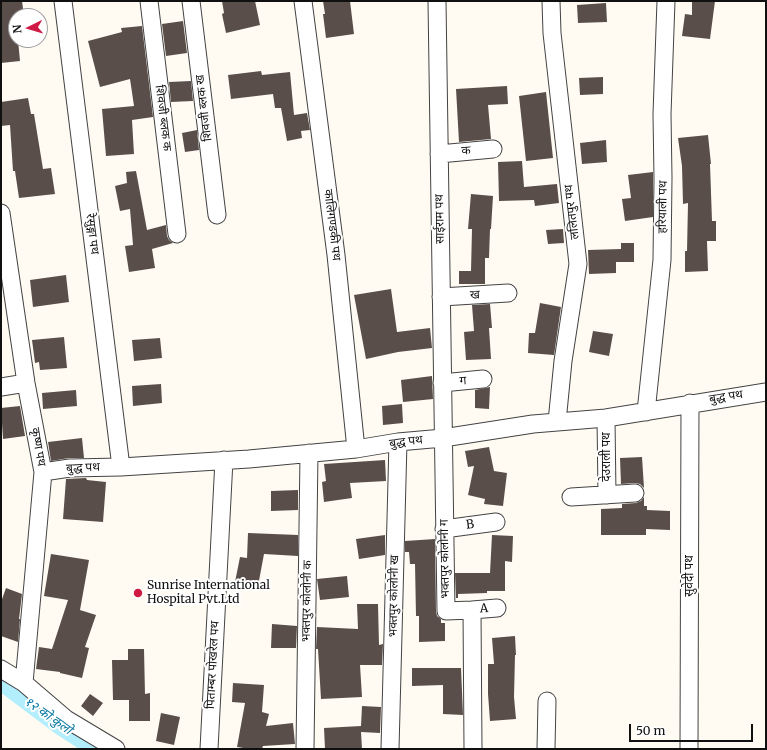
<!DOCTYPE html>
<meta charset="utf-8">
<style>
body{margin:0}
#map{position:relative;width:767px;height:750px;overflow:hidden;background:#fffbf3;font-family:Merriweather,serif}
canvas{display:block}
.frame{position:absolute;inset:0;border:2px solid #101010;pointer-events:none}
.north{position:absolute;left:8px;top:8px;width:40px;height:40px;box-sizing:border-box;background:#fff;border:1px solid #9f9f9f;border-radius:50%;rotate:265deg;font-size:11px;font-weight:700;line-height:16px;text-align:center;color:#101010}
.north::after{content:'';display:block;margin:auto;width:14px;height:18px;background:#d01943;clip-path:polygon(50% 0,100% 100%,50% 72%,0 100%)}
.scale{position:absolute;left:629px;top:724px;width:124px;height:18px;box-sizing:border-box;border:2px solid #101010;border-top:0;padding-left:5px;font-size:12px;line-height:14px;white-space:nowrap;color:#101010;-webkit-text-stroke:3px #fff;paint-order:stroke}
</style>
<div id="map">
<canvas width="767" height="750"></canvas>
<div class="frame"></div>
<div class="north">N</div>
<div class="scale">50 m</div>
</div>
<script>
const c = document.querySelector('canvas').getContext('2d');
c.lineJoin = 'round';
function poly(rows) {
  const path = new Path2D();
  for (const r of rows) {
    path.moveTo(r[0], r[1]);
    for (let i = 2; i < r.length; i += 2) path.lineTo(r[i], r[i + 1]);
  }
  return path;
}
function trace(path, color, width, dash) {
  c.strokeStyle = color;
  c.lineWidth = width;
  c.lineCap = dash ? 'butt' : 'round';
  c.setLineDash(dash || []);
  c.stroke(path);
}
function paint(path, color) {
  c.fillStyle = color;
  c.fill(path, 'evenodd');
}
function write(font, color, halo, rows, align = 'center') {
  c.font = font + ' Merriweather,"Noto Sans Devanagari",serif';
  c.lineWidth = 4;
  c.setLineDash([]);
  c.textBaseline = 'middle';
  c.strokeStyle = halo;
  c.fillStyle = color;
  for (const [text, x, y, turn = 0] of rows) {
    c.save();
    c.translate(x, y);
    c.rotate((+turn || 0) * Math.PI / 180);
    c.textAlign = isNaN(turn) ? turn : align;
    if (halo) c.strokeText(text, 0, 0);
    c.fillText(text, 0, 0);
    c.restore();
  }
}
trace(poly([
 [1,682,58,725,95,749]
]), '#b2eefc', 17);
paint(poly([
 [1,1,22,1,24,16,16,16,16,40,18,40,20,61,1,63],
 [222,1,255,1,260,25,226,33,222,14,224,13],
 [323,1,350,1,354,34,326,38,323,14,325,14],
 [692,1,715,1,710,39,682,36,685,14,692,15],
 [606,3,607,22,578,23,577,5],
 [183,21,187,53,166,56,162,24],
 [142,26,153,117,132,120,134,154,106,156,102,109,134,106,130,79,100,87,88,41,122,32,121,28],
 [261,71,262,75,290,72,294,115,307,113,310,130,301,131,302,138,287,141,281,108,275,108,273,94,231,99,228,75],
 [603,77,603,94,580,95,579,78],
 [191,81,193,101,171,102,169,82],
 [507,86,508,104,488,105,491,139,459,142,456,89],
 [546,92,553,158,526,161,519,96],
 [28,98,31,114,34,114,43,169,51,168,55,194,19,198,15,171,13,171,10,125,1,126,1,102],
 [197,130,199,150,185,152,182,133],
 [708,135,711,164,710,164,712,221,716,221,716,241,707,241,708,271,685,272,685,251,687,251,688,203,683,204,682,166,678,138],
 [606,140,607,162,582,164,580,143],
 [522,161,524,187,557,184,559,203,535,206,534,200,499,201,498,162],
 [136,171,147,230,166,225,167,236,169,240,173,243,152,249,155,268,129,272,125,246,133,245,130,209,120,211,115,186,127,183,126,172],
 [653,172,653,217,625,221,622,199,631,198,628,175],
 [471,194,493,196,491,229,490,229,489,258,485,258,485,284,459,284,459,271,471,271,472,229,468,229],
 [563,229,564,243,548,244,546,230],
 [621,243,634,243,634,262,616,262,616,273,589,274,588,250,621,249],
 [66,275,69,302,33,307,30,280],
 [391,289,397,332,430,328,432,348,398,352,366,359,354,295],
 [540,303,561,307,554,355,528,353,529,333,535,333],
 [490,304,492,328,489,328,491,359,466,360,464,332,474,331,472,305],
 [593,331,613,334,609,356,589,352],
 [64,337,67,368,40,370,39,362,35,363,32,340],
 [160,338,162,358,134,361,132,340],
 [432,376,433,399,403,402,401,380],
 [161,384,162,403,133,406,132,386],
 [490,387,489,409,475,408,475,390],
 [76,390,77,406,43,409,42,393],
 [402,404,403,423,383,425,382,406],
 [20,406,25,436,3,439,1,408],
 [82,438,84,458,69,458,51,461,48,442],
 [489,447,494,471,507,473,503,506,484,504,485,499,468,495,474,466,468,467,465,451],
 [642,457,644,488,640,484,635,483,621,484,620,458],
 [385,460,386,481,350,483,352,498,324,502,322,482,326,481,324,464],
 [86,478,87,480,106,482,103,522,63,519,66,479],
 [298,490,298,510,271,511,271,491],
 [644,497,644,506,647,506,647,510,670,511,670,530,646,529,646,535,601,535,601,509,622,508,622,504,636,503,641,501],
 [248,533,298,535,298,556,264,554,258,586,235,582,240,557,247,558],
 [385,535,385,555,359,559,356,539],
 [492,535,513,536,512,562,505,561,505,591,487,591,487,593,458,594,458,598,456,598,455,573,490,573],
 [435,539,436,611,437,616,441,619,441,623,445,623,445,641,419,642,419,616,416,616,415,564,410,564,409,552,405,552,405,541],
 [51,554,89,560,80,610,96,615,85,647,89,648,82,678,60,673,60,672,36,669,39,647,52,649,68,600,44,596],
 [347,576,349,597,320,600,317,579],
 [6,588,22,594,19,619,20,619,18,642,1,636,1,602],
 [357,604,378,604,379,645,383,644,382,665,360,665,362,697,321,699,318,649,316,649,317,627,358,629],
 [272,624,297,626,296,648,271,648],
 [515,636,516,655,515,655,514,697,516,719,490,721,488,694,488,664,494,664,492,638],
 [128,649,144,649,145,694,150,693,150,721,129,721,129,700,113,700,112,660,128,660],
 [412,668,461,668,463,715,443,714,443,685,412,686],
 [233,683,264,685,262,712,269,714,266,726,293,723,295,744,263,746,262,749,250,749,237,747,245,703,232,702],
 [90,694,103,703,93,716,81,706],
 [362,706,381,707,380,733,361,732,362,749,325,749,324,728,361,726],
 [161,713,180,717,174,745,156,741]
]), '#5a4e4b');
const minor = poly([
 [63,1,121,467],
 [149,1,177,234],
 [191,1,217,215],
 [303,1,336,255,356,449],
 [437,1,446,611,472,610,473,749],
 [551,1,552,33,578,264,563,361,557,422],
 [439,154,493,149],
 [1,213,26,383,43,472,24,683],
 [441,297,508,293],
 [442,383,483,379],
 [1,387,26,383],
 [646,412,662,260,663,178,662,114,666,1],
 [606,418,607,495],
 [43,472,70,468,121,467,249,459,356,449,398,442,443,438,533,424,606,418,766,392],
 [571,497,635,493],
 [444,529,496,522],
 [472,610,497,608],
 [1,669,24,683,66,719,116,749],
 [209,749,224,460],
 [305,749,309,453],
 [390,749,398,442],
 [546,749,547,701],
 [689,749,690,403]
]);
trace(minor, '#434343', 19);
trace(minor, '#fff', 17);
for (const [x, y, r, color] of [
 [138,593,5,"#d01943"]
]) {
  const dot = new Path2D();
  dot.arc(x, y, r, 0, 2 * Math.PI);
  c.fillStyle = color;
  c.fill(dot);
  trace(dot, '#fff', 1.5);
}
write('12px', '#101010', '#fff', [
 ["शिवजी ब्लक ख",204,108,-97],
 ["शिवजी ब्लक क",163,118,83],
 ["क",466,151,-5],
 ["हरियाली पथ",663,207,-89],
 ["ललितपुर पथ",572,212,-97],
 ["साईराम पथ",440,219,-91],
 ["कालिगण्डकी पथ",332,225,83],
 ["रेसुङ्गा पथ",92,234,83],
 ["ख",475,295,-3],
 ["ग",463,381,-5],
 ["बुद्ध पथ",726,397,-9],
 ["बुद्ध पथ",406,442,-7],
 ["कृष्ण पथ",38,447,80],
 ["देउराली पथ",607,457,-90],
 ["बुद्ध पथ",83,468,-3],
 ["B",470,525,-7],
 ["भक्तपुर कोलोनी ग",445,559,-91],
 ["सुवेदी पथ",690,576,-90],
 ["भक्तपुर कोलोनी ख",394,596,-89],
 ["भक्तपुर कोलोनी क",307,601,-89],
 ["A",484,609,-3],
 ["पिताम्बर पोखरेल पथ",213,665,-87]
]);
write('12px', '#101010', '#fff', [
 ["Sunrise International",147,586],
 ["Hospital Pvt.Ltd",147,600]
], 'left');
write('italic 13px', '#0c7ba1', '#fff', [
 ["१२ को कुलो",48,716,35]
]);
</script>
